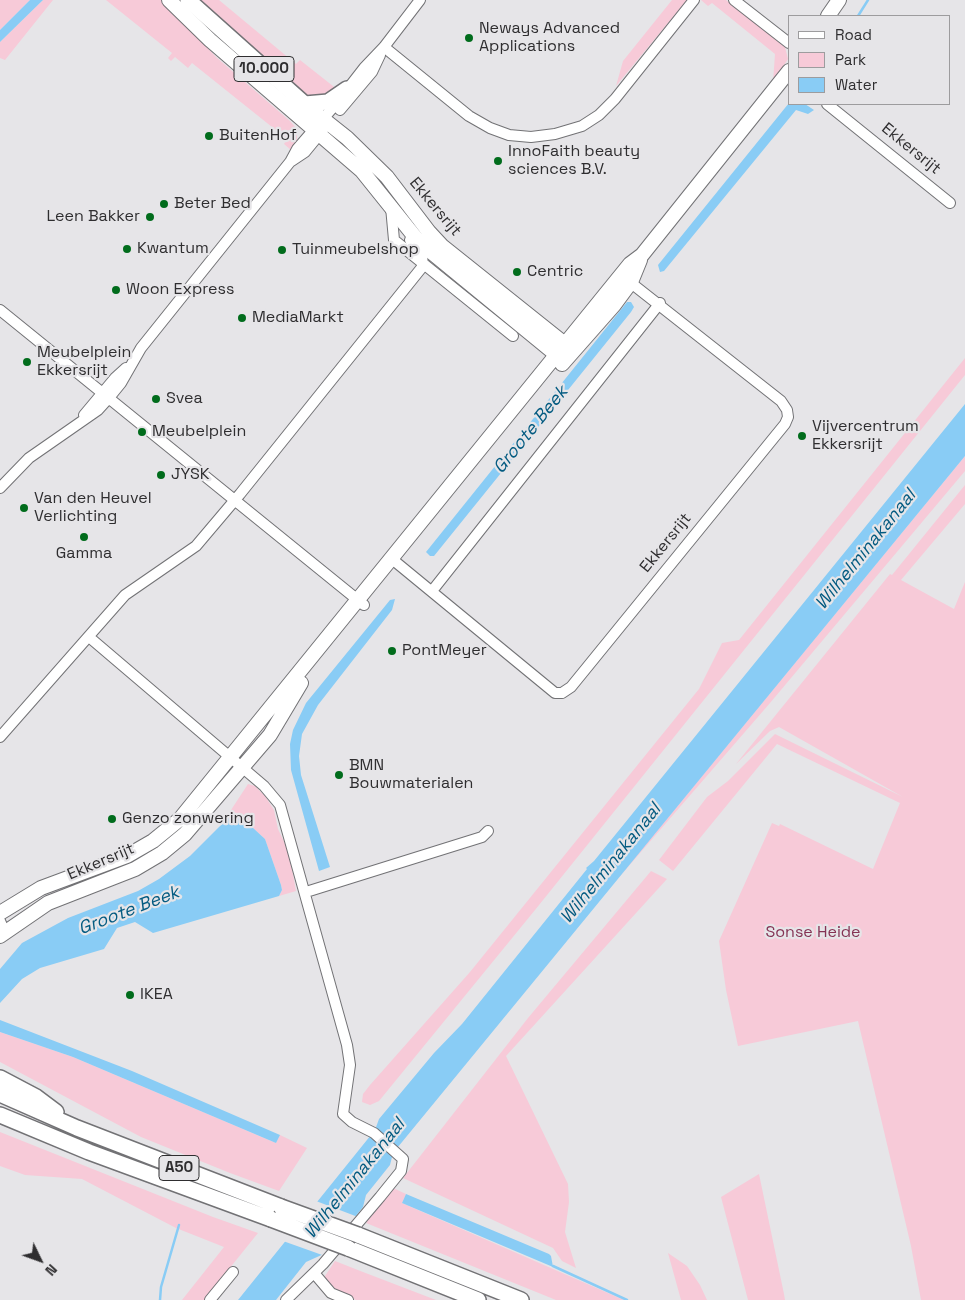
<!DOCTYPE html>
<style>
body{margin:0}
#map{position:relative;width:965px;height:1300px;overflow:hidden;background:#e6e5e8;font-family:"Space Grotesk",sans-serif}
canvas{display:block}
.legend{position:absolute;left:788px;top:15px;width:162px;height:90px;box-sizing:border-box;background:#e6e5e8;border:1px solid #9d9c9e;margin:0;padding:6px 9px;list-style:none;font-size:15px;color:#2f2e30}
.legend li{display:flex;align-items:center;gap:10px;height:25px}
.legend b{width:25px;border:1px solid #9d9c9e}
.north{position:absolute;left:15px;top:1235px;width:50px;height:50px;-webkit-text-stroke:4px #e6e5e8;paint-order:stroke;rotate:132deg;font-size:14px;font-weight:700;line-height:20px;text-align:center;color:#2f2e30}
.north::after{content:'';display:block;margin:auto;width:18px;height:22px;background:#2f2e30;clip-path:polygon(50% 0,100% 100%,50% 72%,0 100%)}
</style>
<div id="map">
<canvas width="965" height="1300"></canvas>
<ul class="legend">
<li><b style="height:6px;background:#fff"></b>Road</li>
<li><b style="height:14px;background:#f7cad8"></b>Park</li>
<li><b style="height:14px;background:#89ccf5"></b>Water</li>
</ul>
<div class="north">N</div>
</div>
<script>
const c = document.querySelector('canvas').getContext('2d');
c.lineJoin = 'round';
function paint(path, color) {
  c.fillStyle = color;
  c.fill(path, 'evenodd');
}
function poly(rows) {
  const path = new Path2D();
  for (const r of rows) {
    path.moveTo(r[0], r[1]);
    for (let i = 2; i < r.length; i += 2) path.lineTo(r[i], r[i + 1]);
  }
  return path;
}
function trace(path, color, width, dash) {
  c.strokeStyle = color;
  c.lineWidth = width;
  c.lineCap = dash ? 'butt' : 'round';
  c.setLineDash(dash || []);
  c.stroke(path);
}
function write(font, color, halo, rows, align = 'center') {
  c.font = font + ' "Space Grotesk",sans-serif';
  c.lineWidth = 4.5;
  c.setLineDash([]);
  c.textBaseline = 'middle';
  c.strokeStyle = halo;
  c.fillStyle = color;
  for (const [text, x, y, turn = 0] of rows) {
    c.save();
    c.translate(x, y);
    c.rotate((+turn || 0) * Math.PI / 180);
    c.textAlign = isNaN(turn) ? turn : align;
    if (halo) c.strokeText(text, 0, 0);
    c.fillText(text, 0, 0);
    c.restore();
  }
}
paint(poly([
 [0,0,30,0,0,30],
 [43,0,53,0,5,60,0,58,0,42],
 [106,0,163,0,216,57,290,121,297,129,297,140,291,150,284,144,287,139,192,63,188,68,175,57,171,61,168,58,172,53],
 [194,0,219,0,296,64,300,60,338,90,331,96,304,97],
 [672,0,687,0,616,86,623,61],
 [701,0,726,0,785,47,788,59,773,82,775,54,712,3,708,6],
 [965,358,965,375,535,910,379,1101,370,1105,362,1102,363,1094,370,1085,470,972,699,689,722,643,739,640],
 [965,456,965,471,770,703,615,882],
 [965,485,965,504,901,580,954,609,965,582,965,1300,921,1300,911,1246,858,1021,738,1046,726,990,719,941,772,823,779,826,780,824,873,869,900,803,777,744,673,871,659,860,707,797,728,781,775,734,903,797,779,727,770,731,736,764,890,574,892,575],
 [248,784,255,786,265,796,274,810,278,829,289,852,296,891,279,896,282,890,281,885,265,839,240,816,229,817,231,810],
 [651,871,667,879,506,1056,568,1184,569,1202,565,1232,576,1268,562,1261,553,1248,403,1178,528,1018],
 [0,1032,73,1057,276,1143,280,1135,307,1148,279,1191,230,1173,141,1137,0,1062],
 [0,1132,213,1217,258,1233,204,1300,182,1300,224,1247,176,1228,82,1179,25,1175,0,1166],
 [759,1174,784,1294,785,1300,748,1300,721,1197],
 [391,1187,406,1194,402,1203,624,1300,556,1300,366,1223],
 [668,1253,687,1266,700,1285,707,1300,681,1300],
 [335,1261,363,1272,436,1300,356,1300,332,1290,323,1279]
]), '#f7cad8');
paint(poly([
 [30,0,43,0,0,42,0,30],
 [789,103,805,104,814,110,808,114,796,110,664,271,660,272,658,265],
 [627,302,631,302,634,307,631,312,434,556,430,556,426,552],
 [965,404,965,456,393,1153,390,1165,366,1195,363,1207,326,1253,306,1262,276,1300,238,1300,375,1130,379,1119,434,1053,462,1024,587,869,586,868,594,861],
 [395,599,392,610,318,705,302,734,299,756,301,775,330,867,319,871,291,770,290,744,293,730,306,703,390,600],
 [234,815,240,816,265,839,281,885,282,890,279,896,153,933,135,922,117,928,104,949,40,968,22,979,0,1003,0,969,22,943,68,918,138,891,159,879,190,856,229,817],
 [0,1020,132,1071,280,1135,276,1143,73,1057,0,1032],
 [406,1194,549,1254,551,1256,553,1267,402,1203]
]), '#89ccf5');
paint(poly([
 [316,1201,358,1217,325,1256,283,1241]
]), '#e6e5e8');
trace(poly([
 [858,16,868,0],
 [553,1266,627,1300],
 [160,1300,161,1287,179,1225]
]), '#89ccf5', 2.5);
const minor = poly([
 [734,0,789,43],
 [384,47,469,116,490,128,509,135,531,137,555,134,582,126,599,115,615,99,694,0],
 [827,104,950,203],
 [340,110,372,72,380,55],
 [290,162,305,152,323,130],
 [391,207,394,240,513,336],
 [0,310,364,605],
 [84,415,115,378,126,368],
 [0,488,29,458,98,410,108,399,121,383,141,348,290,162,297,149,336,104,364,68,384,47,420,0],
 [392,559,555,693,562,693,571,687,785,424,788,417,787,410,781,401,626,279],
 [432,591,660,303],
 [89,637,264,786,280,805,347,1045,350,1065,343,1114,352,1122,374,1133,403,1159,401,1171,380,1197,323,1264,286,1300],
 [0,737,125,595,196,546,240,494,423,266,422,255,410,240],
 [306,892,482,837,488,831],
 [0,921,5,932],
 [314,1273,331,1293,348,1300],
 [210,1300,233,1272]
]);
const major = poly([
 [169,0,210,40,362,171,419,242,558,356,566,357],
 [828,16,839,0],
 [308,107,347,138,387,177,429,232,442,246,566,345,568,354],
 [562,364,614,305,631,282,640,260],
 [0,913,41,888,127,856,153,841,180,819,630,264,642,255,789,71],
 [0,936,48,903,135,869,162,853,185,834,270,735,301,683]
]);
const highway = poly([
 [188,0,308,107],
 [305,104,328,102,347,89],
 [0,1078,36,1097,56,1112],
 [0,1094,77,1128,281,1207],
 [0,1115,89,1152,271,1219],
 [358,1235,521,1300],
 [348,1248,478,1300]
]);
trace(minor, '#727275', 12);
trace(major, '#727275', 16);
trace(highway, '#727275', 18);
trace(minor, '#fff', 10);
trace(major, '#fff', 14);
trace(highway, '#fff', 15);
const highwayBridge = poly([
 [281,1207,358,1235],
 [271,1219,348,1248]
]);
trace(highwayBridge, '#727275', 18, []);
trace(highwayBridge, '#fff', 15);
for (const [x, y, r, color] of [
 [469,38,5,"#016c1c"],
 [209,136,5,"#016c1c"],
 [498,161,5,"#016c1c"],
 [164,204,5,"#016c1c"],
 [150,217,5,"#016c1c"],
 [127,249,5,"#016c1c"],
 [282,250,5,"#016c1c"],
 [517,272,5,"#016c1c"],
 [116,290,5,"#016c1c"],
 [242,318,5,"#016c1c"],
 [27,362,5,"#016c1c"],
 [156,399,5,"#016c1c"],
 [142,432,5,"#016c1c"],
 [802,436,5,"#016c1c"],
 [161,475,5,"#016c1c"],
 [24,508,5,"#016c1c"],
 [84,537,5,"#016c1c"],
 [392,651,5,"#016c1c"],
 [339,775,5,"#016c1c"],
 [112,819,5,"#016c1c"],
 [130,995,5,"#016c1c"]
]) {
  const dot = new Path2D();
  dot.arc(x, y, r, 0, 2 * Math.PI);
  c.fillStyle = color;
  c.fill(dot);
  trace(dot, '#e6e5e8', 2);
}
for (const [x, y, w] of [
 [264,69,60],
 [179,1168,40]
]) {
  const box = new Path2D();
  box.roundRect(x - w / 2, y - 12.5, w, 25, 4);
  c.fillStyle = '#e6e5e8';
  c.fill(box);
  trace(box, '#2f2e30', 1);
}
write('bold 15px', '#2f2e30', null, [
 ["10.000",264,69],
 ["A50",179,1168]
]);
write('16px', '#2f2e30', '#e6e5e8', [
 ["Neways Advanced",479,29],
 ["Applications",479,47],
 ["BuitenHof",219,136],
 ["InnoFaith beauty",508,152],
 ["sciences B.V.",508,170],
 ["Beter Bed",174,204],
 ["Leen Bakker",140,217,"right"],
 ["Kwantum",137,249],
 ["Tuinmeubelshop",292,250],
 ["Centric",527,272],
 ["Woon Express",126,290],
 ["MediaMarkt",252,318],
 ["Meubelplein",37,353],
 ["Ekkersrijt",37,371],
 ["Svea",166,399],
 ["Vijvercentrum",812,427],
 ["Ekkersrijt",812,445],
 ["Meubelplein",152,432],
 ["JYSK",171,475],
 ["Van den Heuvel",34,499],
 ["Verlichting",34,517],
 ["Gamma",84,554,"center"],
 ["PontMeyer",402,651],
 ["BMN",349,766],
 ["Bouwmaterialen",349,784],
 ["Genzo zonwering",122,819],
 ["IKEA",140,995]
], 'left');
write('16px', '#2f2e30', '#e6e5e8', [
 ["Ekkersrijt",911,149,39],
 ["Ekkersrijt",435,207,50],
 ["Ekkersrijt",666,543,-51],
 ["Ekkersrijt",101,862,-23]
]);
write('16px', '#853354', '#e6e5e8', [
 ["Sonse Heide",813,933]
]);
write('italic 18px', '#045b81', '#e6e5e8', [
 ["Groote Beek",531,430,-51],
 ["Wilhelminakanaal",866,550,-51],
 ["Wilhelminakanaal",611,864,-51],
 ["Groote Beek",129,911,-21],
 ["Wilhelminakanaal",355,1179,-51]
]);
</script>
